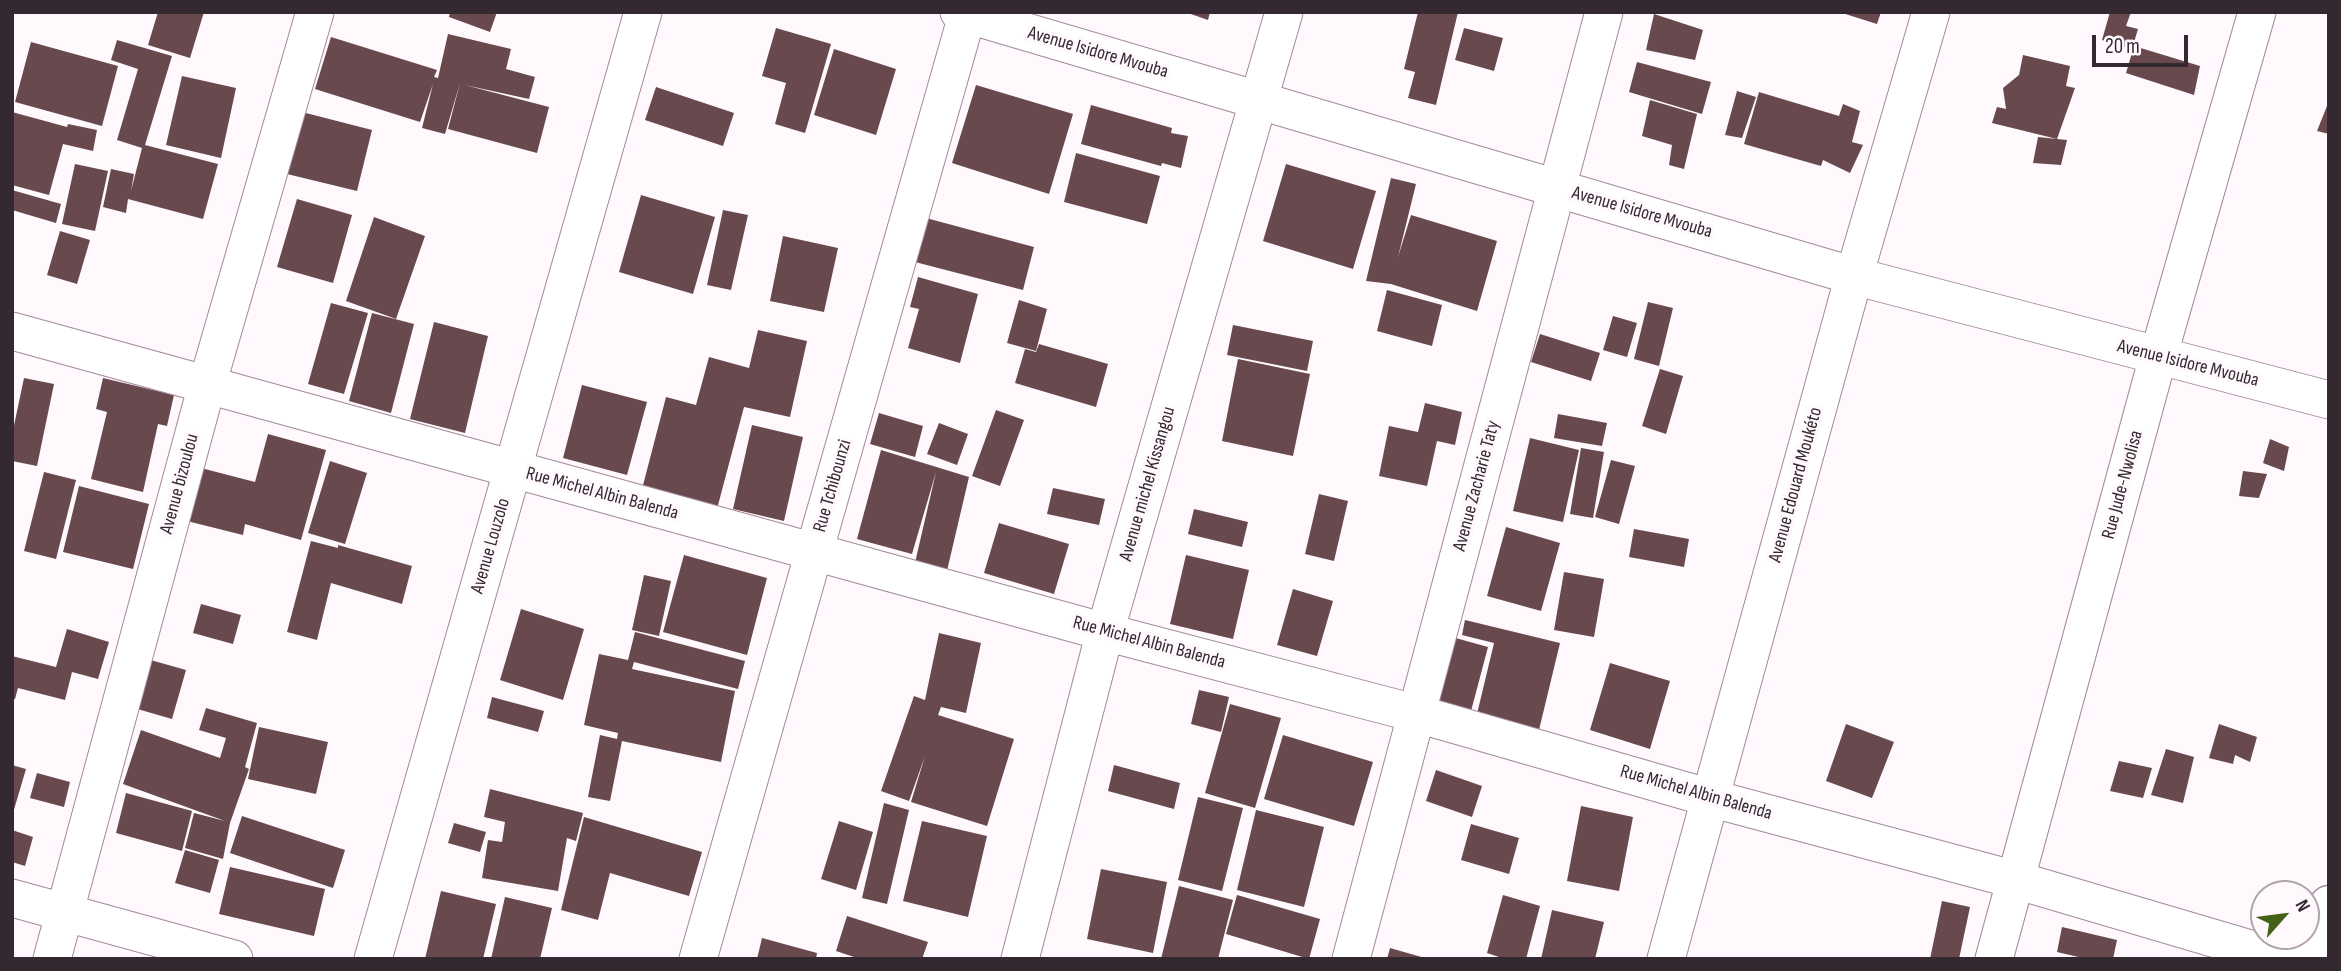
<!DOCTYPE html>
<meta charset="utf-8">
<style>
body{margin:0}
#map{position:relative;width:2341px;height:971px;overflow:hidden;background:#fff9fd;font-family:"Sofia Sans Condensed",sans-serif}
canvas{display:block}
.frame{position:absolute;inset:0;border:14px solid #342931;pointer-events:none}
.north{position:absolute;left:2250px;top:880px;width:70px;height:70px;box-sizing:border-box;background:#fff9fd;border:2px solid #aea6ab;border-radius:50%;rotate:62deg;font-size:19px;font-weight:700;line-height:28px;text-align:center;color:#342931}
.north::after{content:'';display:block;margin:auto;width:24px;height:32px;background:#446317;clip-path:polygon(50% 0,100% 100%,50% 72%,0 100%)}
.scale{position:absolute;left:2092px;top:35px;width:96px;height:32px;box-sizing:border-box;border:4px solid #342931;border-top:0;padding-left:9px;font-size:21px;line-height:24px;white-space:nowrap;color:#342931;-webkit-text-stroke:5px #fff9fd;paint-order:stroke}
</style>
<div id="map">
<canvas width="2341" height="971"></canvas>
<div class="frame"></div>
<div class="north">N</div>
<div class="scale">20 m</div>
</div>
<script>
const c = document.querySelector('canvas').getContext('2d');
c.lineJoin = 'round';
function paint(path, color) {
  c.fillStyle = color;
  c.fill(path, 'evenodd');
}
function poly(rows) {
  const path = new Path2D();
  for (const r of rows) {
    path.moveTo(r[0], r[1]);
    for (let i = 2; i < r.length; i += 2) path.lineTo(r[i], r[i + 1]);
  }
  return path;
}
function trace(path, color, width, dash) {
  c.strokeStyle = color;
  c.lineWidth = width;
  c.lineCap = dash ? 'butt' : 'round';
  c.setLineDash(dash || []);
  c.stroke(path);
}
function write(font, color, halo, rows, align = 'center') {
  c.font = font + ' "Sofia Sans Condensed",sans-serif';
  c.lineWidth = 7;
  c.setLineDash([]);
  c.textBaseline = 'middle';
  c.strokeStyle = halo;
  c.fillStyle = color;
  for (const [text, x, y, turn = 0] of rows) {
    c.save();
    c.translate(x, y);
    c.rotate((+turn || 0) * Math.PI / 180);
    c.textAlign = isNaN(turn) ? turn : align;
    if (halo) c.strokeText(text, 0, 0);
    c.fillText(text, 0, 0);
    c.restore();
  }
}
paint(poly([
 [158,12,204,12,190,58,148,45],
 [450,12,497,12,490,32,449,17],
 [1185,12,1210,12,1208,20],
 [1418,12,1458,12,1436,105,1408,98,1415,72,1404,69],
 [1839,12,1881,12,1877,24],
 [2110,12,2131,12,2126,26,2138,29,2132,49,2102,40],
 [1654,14,1703,30,1695,60,1646,50],
 [776,28,831,44,805,133,775,124,786,83,762,76],
 [1464,28,1503,38,1494,71,1455,60],
 [448,34,511,49,506,69,535,77,529,99,465,85,549,107,537,153,448,129,460,83,445,134,422,128,433,84,420,122,315,89,331,37,437,70,434,77,438,78],
 [117,40,172,56,145,145,218,164,203,219,128,199,126,213,103,207,111,169,134,174,131,191,142,148,117,140,138,69,111,60],
 [31,42,118,66,102,126,15,102],
 [2134,46,2200,66,2194,95,2126,73],
 [834,49,896,69,876,135,814,115],
 [2023,55,2070,66,2066,86,2075,88,2057,139,1992,123,1997,107,2006,109,2003,88,2019,75],
 [1637,62,1711,82,1702,114,1629,92],
 [182,76,236,88,221,158,166,145],
 [976,85,1073,114,1049,194,952,163],
 [656,87,734,113,723,146,645,120],
 [1737,91,1756,97,1742,138,1725,135],
 [1759,92,1839,116,1843,104,1860,111,1852,142,1863,145,1850,173,1823,160,1821,166,1744,144],
 [1650,100,1697,114,1684,169,1669,165,1672,145,1642,136],
 [2329,101,2329,134,2317,131],
 [1091,105,1172,128,1171,133,1188,136,1181,168,1162,163,1161,166,1081,144],
 [12,112,67,127,68,124,97,130,93,151,63,144,49,195,12,185],
 [302,112,372,130,357,191,287,174],
 [2038,137,2067,140,2061,165,2033,163],
 [1076,153,1160,176,1147,224,1064,202],
 [75,164,108,171,95,231,62,224],
 [1286,164,1376,191,1353,269,1263,241],
 [1391,178,1416,184,1398,257,1411,215,1497,241,1477,311,1391,284,1366,281],
 [12,190,61,204,56,223,12,210],
 [641,195,715,217,693,294,619,272],
 [297,199,352,215,333,283,277,267],
 [723,210,748,215,731,290,707,285],
 [374,217,425,236,396,319,346,301],
 [926,218,1034,247,1023,290,915,262],
 [60,231,90,240,77,284,47,275],
 [783,236,838,248,824,312,770,301],
 [918,277,978,294,960,363,908,348,919,309,910,307],
 [1387,290,1442,305,1432,346,1377,331],
 [1019,300,1047,309,1036,351,1007,343],
 [1648,302,1673,308,1659,366,1634,359],
 [331,303,368,313,344,394,308,384],
 [372,313,414,324,391,413,349,401],
 [1613,316,1637,323,1627,357,1603,350],
 [434,322,488,336,465,433,410,419],
 [1233,325,1313,341,1307,371,1227,355],
 [758,330,807,341,790,417,744,407,717,509,642,489,666,397,696,405,709,357,749,368],
 [1540,334,1600,353,1591,381,1531,362],
 [1039,344,1108,364,1096,407,1015,383,1025,349,1036,352],
 [1238,359,1310,374,1293,456,1222,441],
 [1660,369,1683,376,1666,434,1642,426],
 [24,378,54,384,37,466,12,461,12,435],
 [103,378,174,395,167,426,158,424,143,492,91,479,107,412,96,409],
 [582,385,647,402,627,475,563,458],
 [1425,403,1462,412,1455,445,1437,441,1427,486,1379,476,1389,426,1418,432],
 [996,410,1024,420,1000,486,972,476],
 [879,413,923,426,915,457,870,444],
 [1558,414,1607,423,1602,446,1554,438],
 [939,423,968,434,957,465,927,454],
 [752,425,803,437,784,521,733,509],
 [268,434,326,450,301,540,245,524,243,535,187,521,201,468,255,482],
 [1530,438,1579,450,1563,522,1513,511],
 [2270,439,2289,447,2284,471,2263,463],
 [1581,448,1604,452,1593,518,1570,514],
 [881,450,969,477,946,575,914,567,936,472,912,554,857,539],
 [1611,460,1635,466,1619,524,1595,517],
 [330,461,367,473,345,544,308,533],
 [2243,471,2267,474,2259,498,2239,496],
 [44,472,76,480,56,559,24,551],
 [79,486,149,504,133,569,63,552],
 [1053,488,1105,499,1099,525,1047,514],
 [1319,494,1348,501,1334,561,1305,554],
 [1194,509,1248,522,1242,547,1188,534],
 [999,523,1069,544,1054,594,984,573],
 [1506,527,1560,543,1541,611,1487,596],
 [1634,529,1689,539,1684,567,1629,557],
 [311,541,338,548,338,545,412,566,402,604,331,583,317,640,287,632],
 [684,555,767,578,747,655,663,632],
 [1186,555,1249,570,1233,639,1170,624],
 [1564,572,1604,579,1594,637,1554,630],
 [644,575,671,581,659,636,632,630],
 [1293,589,1333,601,1317,656,1277,645],
 [201,604,241,615,233,644,193,633],
 [521,609,584,629,563,700,500,680],
 [1465,620,1560,643,1539,730,1477,714,1494,643,1462,635],
 [67,629,109,642,98,679,72,672,65,700,18,688,15,699,12,699,12,656,56,667],
 [635,632,745,661,738,689,634,662,632,669,735,691,721,762,622,741,610,801,588,797,600,735,617,739,618,733,584,725,599,654,628,660],
 [939,633,981,643,966,713,941,707,938,715,1014,739,987,826,911,802,925,756,909,801,881,791,914,696,925,700],
 [1452,637,1488,647,1470,715,1433,705],
 [147,659,186,670,172,719,134,708],
 [1610,663,1670,681,1650,749,1590,730],
 [1199,690,1229,697,1221,732,1191,724],
 [492,697,544,711,538,732,487,718],
 [1230,704,1281,718,1255,808,1205,793],
 [206,708,257,723,245,767,249,769,230,823,223,859,185,848,194,813,225,821,123,784,141,730,220,758,226,738,199,730],
 [1846,724,1894,742,1872,798,1826,781],
 [2219,724,2257,737,2250,762,2235,755,2233,764,2209,758],
 [259,727,328,742,316,794,248,779],
 [1283,735,1373,762,1354,826,1264,799],
 [2166,749,2194,757,2183,803,2151,795],
 [2119,761,2152,768,2143,798,2110,791],
 [12,765,26,769,13,813,12,813],
 [1114,765,1180,783,1174,809,1108,791],
 [1436,770,1482,786,1472,817,1426,801],
 [37,773,70,782,64,807,30,798],
 [490,789,583,813,576,841,567,838,558,891,482,878,488,840,502,842,505,822,484,817],
 [126,793,192,811,182,851,116,833],
 [1198,797,1243,808,1222,891,1178,880],
 [884,803,909,810,887,904,862,898],
 [1581,806,1633,817,1619,891,1567,881],
 [1256,810,1324,827,1304,907,1237,890],
 [242,816,345,850,333,888,230,853],
 [584,817,702,852,689,896,610,873,598,920,561,910],
 [839,821,873,832,856,890,821,879],
 [922,821,987,836,968,917,903,901],
 [454,823,486,832,480,852,448,843],
 [1471,824,1519,838,1509,874,1461,860],
 [12,830,33,837,25,866,12,862],
 [185,850,219,860,210,893,175,883],
 [230,867,325,889,314,936,219,914],
 [1101,869,1167,882,1153,953,1087,939],
 [1179,886,1233,900,1218,959,1161,959],
 [441,891,496,904,483,959,425,959],
 [1237,895,1320,919,1309,959,1226,934],
 [1503,895,1540,906,1526,959,1505,959,1487,953],
 [505,897,552,908,540,959,491,959],
 [1942,901,1970,907,1959,959,1930,959],
 [1552,910,1604,922,1595,959,1541,959],
 [847,916,928,942,922,959,860,959,836,951],
 [2062,927,2117,940,2113,959,2087,959,2057,952],
 [762,938,817,953,816,959,757,959],
 [1390,948,1425,958,1425,959,1387,959]
]), '#68494e');
const minor = poly([
 [959,12,1854,276,2329,400],
 [12,331,1105,632,1418,714,1710,798,2016,880,2284,959],
 [12,898,234,959],
 [52,959,207,385,315,12],
 [373,959,643,12],
 [698,959,968,12],
 [1020,959,1105,632,1284,12],
 [1351,959,1604,12],
 [1666,959,1854,276,1931,12],
 [1994,959,2158,357,2257,12]
]);
const tertiary = poly([
 [2314,959,2329,905]
]);
trace(minor, '#a3889b', 39);
trace(tertiary, '#a3889b', 41);
trace(minor, '#fff', 37);
trace(tertiary, '#fff', 38);
write('19px', '#342931', '#fff9fd', [
 ["Avenue Isidore Mvouba",1098,53,16],
 ["Avenue Isidore Mvouba",1642,213,16],
 ["Avenue Isidore Mvouba",2188,364,14],
 ["Avenue bizoulou",180,484,-75],
 ["Avenue michel Kissangou",1148,484,-74],
 ["Avenue Edouard Moukéto",1796,485,-75],
 ["Rue Jude-Nwolisa",2123,485,-75],
 ["Rue Tchibounzi",833,486,-74],
 ["Avenue Zacharie Taty",1477,486,-75],
 ["Rue Michel Albin Balenda",602,494,15],
 ["Avenue Louzolo",491,546,-74],
 ["Rue Michel Albin Balenda",1149,643,15],
 ["Rue Michel Albin Balenda",1696,793,16]
]);
</script>
